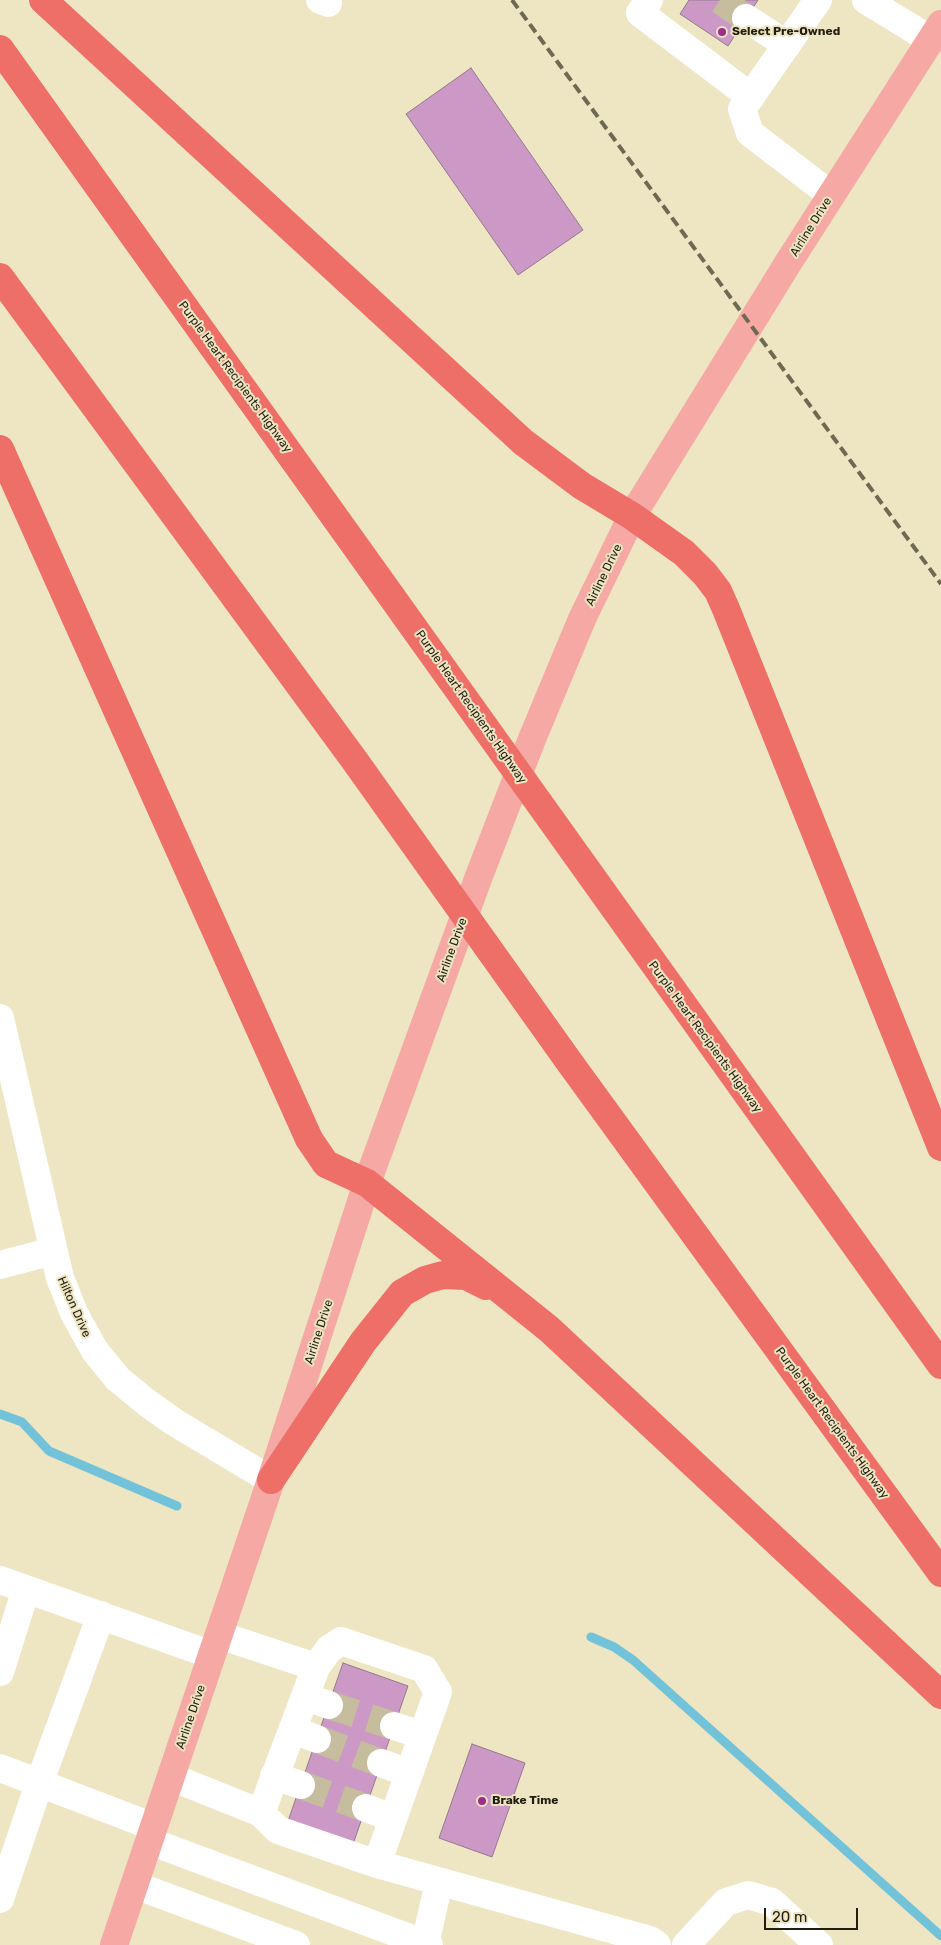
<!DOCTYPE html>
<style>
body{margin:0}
#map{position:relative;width:941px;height:1945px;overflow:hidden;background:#eee5c2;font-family:Rubik,sans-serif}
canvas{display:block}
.scale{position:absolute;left:764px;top:1908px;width:94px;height:22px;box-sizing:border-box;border:2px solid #211d10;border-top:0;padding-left:6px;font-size:15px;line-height:18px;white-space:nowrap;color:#211d10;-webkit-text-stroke:4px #eee5c2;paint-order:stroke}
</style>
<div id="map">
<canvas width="941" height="1945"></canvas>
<div class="scale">20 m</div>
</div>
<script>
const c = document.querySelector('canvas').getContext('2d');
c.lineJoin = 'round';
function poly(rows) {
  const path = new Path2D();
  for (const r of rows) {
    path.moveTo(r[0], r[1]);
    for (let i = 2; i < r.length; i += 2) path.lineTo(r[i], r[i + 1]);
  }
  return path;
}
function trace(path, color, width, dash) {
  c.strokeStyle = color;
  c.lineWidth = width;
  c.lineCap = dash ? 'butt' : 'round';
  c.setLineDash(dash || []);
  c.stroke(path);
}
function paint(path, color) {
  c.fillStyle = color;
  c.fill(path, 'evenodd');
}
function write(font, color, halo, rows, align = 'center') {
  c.font = font + ' Rubik,sans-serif';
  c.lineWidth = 4;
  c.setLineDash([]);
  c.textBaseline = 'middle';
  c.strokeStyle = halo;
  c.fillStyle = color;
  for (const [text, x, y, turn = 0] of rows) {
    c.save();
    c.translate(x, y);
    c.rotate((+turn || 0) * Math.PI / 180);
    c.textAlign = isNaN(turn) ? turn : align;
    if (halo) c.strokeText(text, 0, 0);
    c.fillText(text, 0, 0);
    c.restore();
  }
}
trace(poly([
 [0,1414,22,1422,49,1451,177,1506],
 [591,1637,614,1647,633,1660,941,1936]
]), '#72c3d9', 9);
const building = poly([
 [689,0,758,0,728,46,680,14,689,0],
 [471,68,583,230,518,275,406,114,471,68],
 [343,1663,408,1686,352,1847,287,1824,343,1663],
 [472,1744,525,1763,492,1857,439,1838,472,1744]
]);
paint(building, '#cc99c6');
trace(building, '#937990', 1);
trace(poly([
 [720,0,746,18],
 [329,1705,394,1726],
 [317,1739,381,1763],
 [301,1785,366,1808]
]), '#c5bd9e', 28, [28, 14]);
trace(poly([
 [320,0,328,3],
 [649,0,640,13,751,97],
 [818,0,742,109,750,133,831,195],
 [866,0,931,40],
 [746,18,787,45],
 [0,1018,60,1278,74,1313,95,1351,118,1379,146,1402,174,1422,271,1480],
 [0,1265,53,1251],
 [0,1580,212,1655],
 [219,1635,316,1667,329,1649,341,1641,424,1669,438,1692,377,1864,650,1940,657,1945],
 [316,1667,261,1813,278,1830,377,1864],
 [0,1672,26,1589],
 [305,1697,329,1705],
 [394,1726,422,1735],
 [293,1730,317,1739],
 [381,1763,409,1773],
 [0,1768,154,1827],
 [274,1776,301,1785],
 [171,1777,261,1813],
 [366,1808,392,1818],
 [149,1841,429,1945],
 [135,1885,296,1945],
 [0,1899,39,1784,101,1615],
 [425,1944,439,1882],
 [686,1945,726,1902,748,1895,772,1902,819,1945]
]), '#fff', 28);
trace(poly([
 [114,1945,271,1480,367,1183,479,876,532,739,582,619,632,516,788,263,941,24]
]), '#f5a8a4', 28);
trace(poly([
 [43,0,523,442,582,486,632,516,684,553,705,574,718,591,726,609,941,1147],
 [0,49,941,1365],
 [0,277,355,761,570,1063,941,1573],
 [0,449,309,1139,326,1164,367,1183,549,1329,941,1695],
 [271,1480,363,1342,402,1293,425,1280,443,1275,466,1276,486,1286]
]), '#ee6e68', 28);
trace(poly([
 [512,0,941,584]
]), '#6f6954', 4, [10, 5]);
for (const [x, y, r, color] of [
 [722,32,5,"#a02d89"],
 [482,1801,5,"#a02d89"]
]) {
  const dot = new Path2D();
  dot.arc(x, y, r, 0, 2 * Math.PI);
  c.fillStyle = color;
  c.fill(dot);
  trace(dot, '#eee5c2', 2);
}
write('bold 12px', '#211d10', '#eee5c2', [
 ["Select Pre-Owned",732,32],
 ["Brake Time",492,1801]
], 'left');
write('12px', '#211d10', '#eee5c2', [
 ["Airline Drive",811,227,-58],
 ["Purple Heart Recipients Highway",235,377,54],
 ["Airline Drive",604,575,-64],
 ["Purple Heart Recipients Highway",471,707,55],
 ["Airline Drive",452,950,-70],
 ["Purple Heart Recipients Highway",705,1037,54],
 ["Hilton Drive",74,1307,66],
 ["Airline Drive",319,1332,-72],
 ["Purple Heart Recipients Highway",832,1423,54],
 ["Airline Drive",191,1717,-71]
]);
</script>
